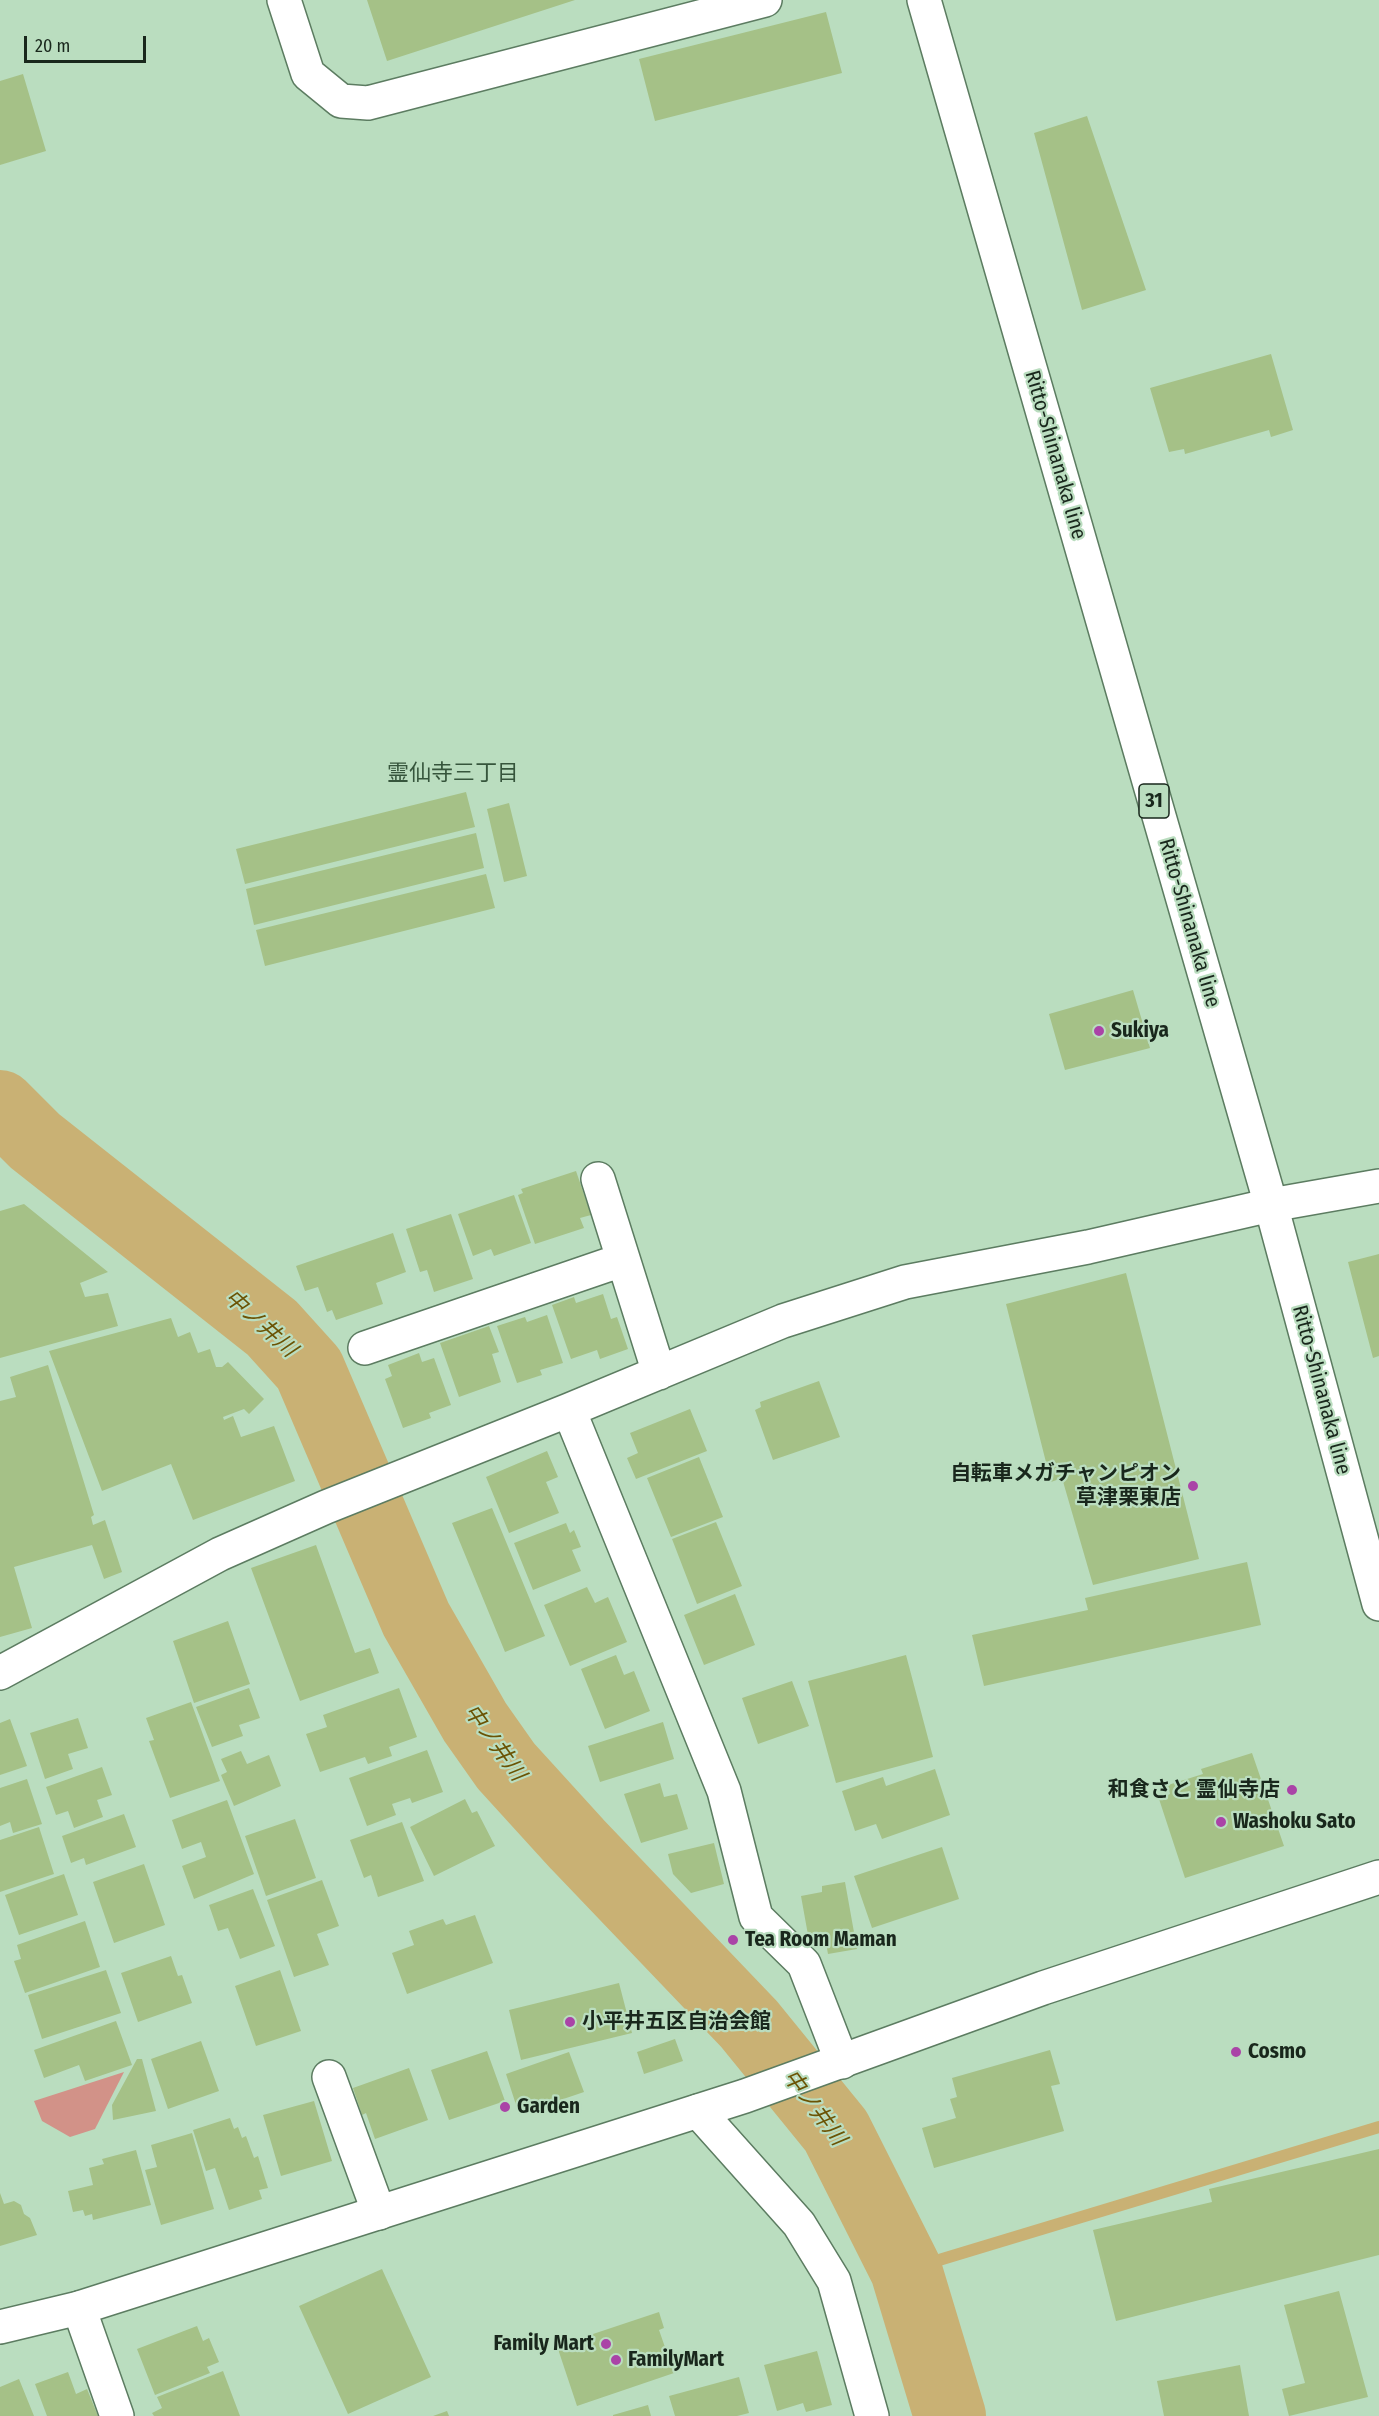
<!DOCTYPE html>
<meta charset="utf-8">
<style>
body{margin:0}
#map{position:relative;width:1379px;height:2416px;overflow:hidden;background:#baddbf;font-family:"Fira Sans Condensed",sans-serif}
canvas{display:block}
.scale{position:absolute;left:24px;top:36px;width:122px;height:27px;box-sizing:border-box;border:3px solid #19271c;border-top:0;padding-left:8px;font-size:18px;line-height:21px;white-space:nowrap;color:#19271c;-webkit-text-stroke:4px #baddbf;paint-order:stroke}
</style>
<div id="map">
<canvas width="1379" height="2416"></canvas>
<div class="scale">20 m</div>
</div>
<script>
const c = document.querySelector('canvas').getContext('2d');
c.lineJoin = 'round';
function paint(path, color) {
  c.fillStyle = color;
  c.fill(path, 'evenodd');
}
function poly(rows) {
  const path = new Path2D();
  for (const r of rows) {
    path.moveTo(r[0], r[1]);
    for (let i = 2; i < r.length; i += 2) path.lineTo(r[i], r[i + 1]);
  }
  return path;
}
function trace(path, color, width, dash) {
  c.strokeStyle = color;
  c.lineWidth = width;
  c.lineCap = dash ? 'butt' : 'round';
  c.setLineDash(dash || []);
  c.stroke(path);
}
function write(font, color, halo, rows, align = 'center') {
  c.font = font + ' "Fira Sans Condensed","Noto Sans JP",sans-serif';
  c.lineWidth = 4.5;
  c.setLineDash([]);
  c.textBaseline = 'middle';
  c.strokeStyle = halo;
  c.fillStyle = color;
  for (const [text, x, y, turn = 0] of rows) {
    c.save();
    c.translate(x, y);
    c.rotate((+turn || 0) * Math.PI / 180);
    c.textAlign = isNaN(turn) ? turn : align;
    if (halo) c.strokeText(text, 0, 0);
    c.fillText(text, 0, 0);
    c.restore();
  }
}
paint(poly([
 [124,2072,95,2129,70,2137,42,2121,34,2101]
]), '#d29288');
trace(poly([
 [906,2270,1379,2127]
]), '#c9b174', 12);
trace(poly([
 [0,1106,35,1141,272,1328,309,1369,416,1619,475,1722,506,1766,577,1844,749,2024,836,2131,906,2270,950,2416]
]), '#c9b174', 72);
paint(poly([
 [367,0,575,0,387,61],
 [826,12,842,73,655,121,639,59],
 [23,74,46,151,0,165,0,81],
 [1087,116,1146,290,1082,310,1034,133],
 [1271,354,1293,430,1271,437,1269,430,1185,454,1184,449,1169,452,1150,388],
 [466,792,475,827,245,884,236,849],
 [509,803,527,876,504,882,487,809],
 [476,833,484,868,254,925,246,889],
 [486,874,495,908,265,966,256,930],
 [1133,990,1150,1048,1065,1070,1049,1014],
 [576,1171,591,1215,580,1218,584,1228,535,1244,518,1195,523,1193,521,1189],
 [514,1195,531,1243,494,1256,491,1249,473,1256,458,1214],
 [24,1204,108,1272,80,1283,85,1297,108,1293,118,1326,0,1358,0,1211],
 [451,1214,473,1279,434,1292,427,1270,420,1272,406,1229],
 [393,1233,406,1272,376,1283,383,1304,336,1320,332,1310,327,1312,318,1287,305,1291,296,1266],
 [1379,1254,1379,1356,1373,1358,1348,1262],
 [1126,1273,1199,1559,1093,1585,1062,1478,1051,1482,1006,1304],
 [603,1294,611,1319,617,1317,628,1349,600,1359,597,1350,571,1359,552,1305,574,1297,576,1303],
 [547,1315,563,1363,540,1370,542,1375,517,1383,497,1326,525,1317,527,1322],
 [171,1318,178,1337,190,1332,198,1353,210,1349,216,1367,222,1367,228,1362,264,1399,249,1414,244,1409,223,1417,224,1420,233,1416,241,1437,274,1426,295,1481,193,1520,171,1464,102,1491,49,1351],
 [489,1326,499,1352,492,1354,501,1382,459,1397,440,1343],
 [419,1353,422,1362,434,1358,451,1405,429,1413,431,1418,403,1428,385,1379,392,1376,388,1365],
 [48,1365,94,1515,91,1517,93,1525,105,1520,122,1572,104,1579,92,1545,14,1567,32,1628,0,1637,0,1401,16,1397,10,1377],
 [819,1381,840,1437,773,1460,755,1410,761,1407,760,1402],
 [690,1409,707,1451,636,1479,627,1458,638,1453,630,1433],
 [547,1451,558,1477,546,1482,559,1513,509,1533,486,1477],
 [699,1457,723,1517,671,1537,647,1478],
 [492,1508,545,1636,505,1652,452,1523],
 [716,1522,742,1586,697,1604,672,1539],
 [566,1523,570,1533,574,1530,581,1547,572,1550,581,1571,533,1590,514,1543],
 [316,1545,355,1653,370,1648,379,1673,300,1701,251,1568],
 [1247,1562,1261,1625,984,1686,972,1635,1088,1610,1085,1598],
 [587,1587,595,1603,608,1597,627,1642,570,1666,544,1605],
 [735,1594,755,1645,704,1665,684,1615],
 [228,1621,250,1684,194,1703,173,1641],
 [616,1655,624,1675,634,1671,650,1711,605,1729,581,1669],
 [906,1655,933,1757,836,1783,808,1681],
 [792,1681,809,1726,758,1744,742,1698],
 [249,1688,260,1718,239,1725,243,1736,212,1747,196,1707],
 [399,1688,417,1737,389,1747,392,1756,368,1764,365,1757,320,1772,306,1734,327,1727,323,1715],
 [191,1702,220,1781,170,1798,149,1741,154,1740,146,1718],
 [78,1718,88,1748,68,1754,73,1769,45,1779,30,1733],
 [10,1719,27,1766,0,1775,0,1723],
 [663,1722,674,1759,600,1782,588,1746],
 [427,1750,443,1792,412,1803,410,1798,392,1804,396,1815,367,1826,349,1778],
 [241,1751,247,1764,269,1755,281,1786,234,1806,221,1775,227,1772,221,1759],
 [1252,1753,1284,1846,1185,1878,1159,1799,1170,1794,1168,1785,1203,1774,1201,1769],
 [102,1767,112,1795,97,1800,103,1817,74,1828,68,1811,56,1815,46,1787],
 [935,1769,950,1815,882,1839,876,1824,855,1831,842,1791,883,1777,886,1786],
 [27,1779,42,1824,13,1833,10,1822,0,1826,0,1788],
 [660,1783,664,1797,677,1794,688,1829,641,1843,624,1794],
 [465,1799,472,1813,477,1811,495,1846,434,1876,410,1827],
 [227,1800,254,1874,194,1899,182,1866,206,1857,201,1842,182,1849,172,1820],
 [124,1814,136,1847,86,1865,84,1858,71,1863,62,1836],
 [295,1819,316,1878,266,1896,245,1836],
 [402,1822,424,1881,378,1897,371,1875,364,1878,350,1840],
 [39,1827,54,1874,0,1892,0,1840],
 [714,1843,724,1884,691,1893,673,1874,668,1854],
 [942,1847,959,1899,872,1928,854,1876],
 [144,1864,165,1925,114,1943,93,1882],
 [64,1874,78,1915,19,1935,5,1895],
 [322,1880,339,1926,317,1934,329,1965,294,1977,267,1900],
 [845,1882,857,1949,828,1954,824,1932,808,1935,801,1896,822,1892,822,1886],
 [253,1889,275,1946,240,1959,228,1928,218,1931,209,1905],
 [475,1915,493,1963,407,1994,392,1953,414,1945,409,1931,443,1919,446,1925],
 [85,1921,100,1967,25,1993,14,1961,21,1959,17,1945],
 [171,1956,178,1976,182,1975,192,2003,138,2022,121,1973],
 [106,1970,121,2013,42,2039,28,1995],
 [280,1970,301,2031,256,2046,235,1986],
 [619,1983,632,2033,521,2060,509,2010],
 [116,2021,132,2065,85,2081,79,2065,44,2078,34,2050],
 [675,2039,683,2061,644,2074,637,2052],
 [201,2041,219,2091,168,2109,151,2059],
 [1050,2050,1060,2084,1051,2086,1064,2131,934,2168,922,2128,956,2118,950,2099,957,2097,952,2078],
 [487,2051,505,2101,449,2120,431,2070],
 [569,2052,584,2092,519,2114,506,2074],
 [137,2059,142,2059,156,2111,113,2120,112,2105],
 [409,2068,428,2120,375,2139,366,2113,362,2115,353,2088],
 [314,2101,332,2161,281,2176,263,2115],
 [230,2118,234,2129,238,2127,242,2138,246,2136,254,2158,258,2156,268,2188,259,2190,262,2199,229,2210,215,2168,206,2171,193,2130],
 [192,2133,214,2209,161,2225,145,2170,157,2167,151,2145],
 [1379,2149,1379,2255,1116,2321,1093,2230,1212,2202,1209,2189],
 [136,2150,151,2205,93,2220,92,2214,85,2216,83,2210,73,2212,68,2191,93,2185,89,2168,104,2164,102,2159],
 [0,2193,4,2204,14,2201,21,2205,24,2214,30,2218,37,2235,0,2246],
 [382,2269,431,2377,348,2414,299,2306],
 [1339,2291,1368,2397,1289,2416,1282,2389,1305,2383,1284,2305],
 [659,2312,664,2328,659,2330,674,2373,577,2406,557,2346],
 [197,2326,203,2341,209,2338,219,2362,207,2367,210,2373,155,2395,137,2349],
 [817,2351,832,2405,806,2412,803,2403,777,2411,764,2365],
 [1240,2365,1249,2416,1164,2416,1157,2381],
 [223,2371,240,2416,154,2416,152,2413,162,2408,157,2397],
 [68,2372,76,2394,87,2389,98,2416,47,2416,35,2384],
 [739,2377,749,2413,737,2416,675,2416,669,2396],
 [19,2379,34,2416,0,2416,0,2387],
 [648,2405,651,2416,613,2416,613,2415],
 [447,2411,449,2416,433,2416]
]), '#a5c187');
const minor = poly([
 [598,1179,659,1373],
 [365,1348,622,1260],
 [569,1410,724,1791,756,1917,804,1964,842,2062],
 [0,1673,220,1554,326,1507,569,1410,783,1321,905,1282,1088,1247,1271,1205,1379,1186],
 [329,2077,379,2213],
 [698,2111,799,2224,834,2281,872,2416],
 [79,2308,117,2416]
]);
const tertiary = poly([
 [284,0,308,74,341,101,368,103,765,0],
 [0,2327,79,2308,745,2096,1043,1988,1379,1877]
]);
const primary = poly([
 [924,0,1271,1205,1379,1604]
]);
trace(minor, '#5c7c61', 36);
trace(tertiary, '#5c7c61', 36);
trace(primary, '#5c7c61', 36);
trace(minor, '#fff', 33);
trace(tertiary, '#fff', 33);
trace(primary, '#fff', 33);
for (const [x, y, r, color] of [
 [1099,1031,6,"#aa43a7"],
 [1193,1486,6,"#aa43a7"],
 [1292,1790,6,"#aa43a7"],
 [1221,1822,6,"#aa43a7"],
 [733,1940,6,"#aa43a7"],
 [570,2022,6,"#aa43a7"],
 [1236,2052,6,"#aa43a7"],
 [505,2107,6,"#aa43a7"],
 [606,2344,6,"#aa43a7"],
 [616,2360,6,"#aa43a7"]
]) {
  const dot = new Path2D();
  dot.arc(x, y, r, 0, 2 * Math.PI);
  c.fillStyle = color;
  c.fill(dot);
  trace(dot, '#baddbf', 2);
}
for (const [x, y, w] of [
 [1154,801,30]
]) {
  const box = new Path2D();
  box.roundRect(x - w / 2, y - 17, w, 34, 4.5);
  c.fillStyle = '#baddbf';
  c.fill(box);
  trace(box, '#19271c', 1.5);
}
write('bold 20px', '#19271c', null, [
 ["31",1154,801]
]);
write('21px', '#19271c', '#baddbf', [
 ["Ritto-Shinanaka line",1055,455,74],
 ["Ritto-Shinanaka line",1189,923,74],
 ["Ritto-Shinanaka line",1321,1390,75]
]);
write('bold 21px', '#19271c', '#baddbf', [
 ["Sukiya",1111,1031],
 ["自転車メガチャンピオン",1181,1474,"right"],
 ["草津栗東店",1181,1498,"right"],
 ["和食さと 霊仙寺店",1280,1790,"right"],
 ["Washoku Sato",1233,1822],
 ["Tea Room Maman",745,1940],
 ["小平井五区自治会館",582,2022],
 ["Cosmo",1248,2052],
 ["Garden",517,2107],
 ["Family Mart",594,2344,"right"],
 ["FamilyMart",628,2360]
], 'left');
write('22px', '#36553c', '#baddbf', [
 ["霊仙寺三丁目",453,774]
]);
write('italic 22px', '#6b5304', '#baddbf', [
 ["中ノ井川",260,1324,42],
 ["中ノ井川",494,1743,54],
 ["中ノ井川",814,2108,53]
]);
</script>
